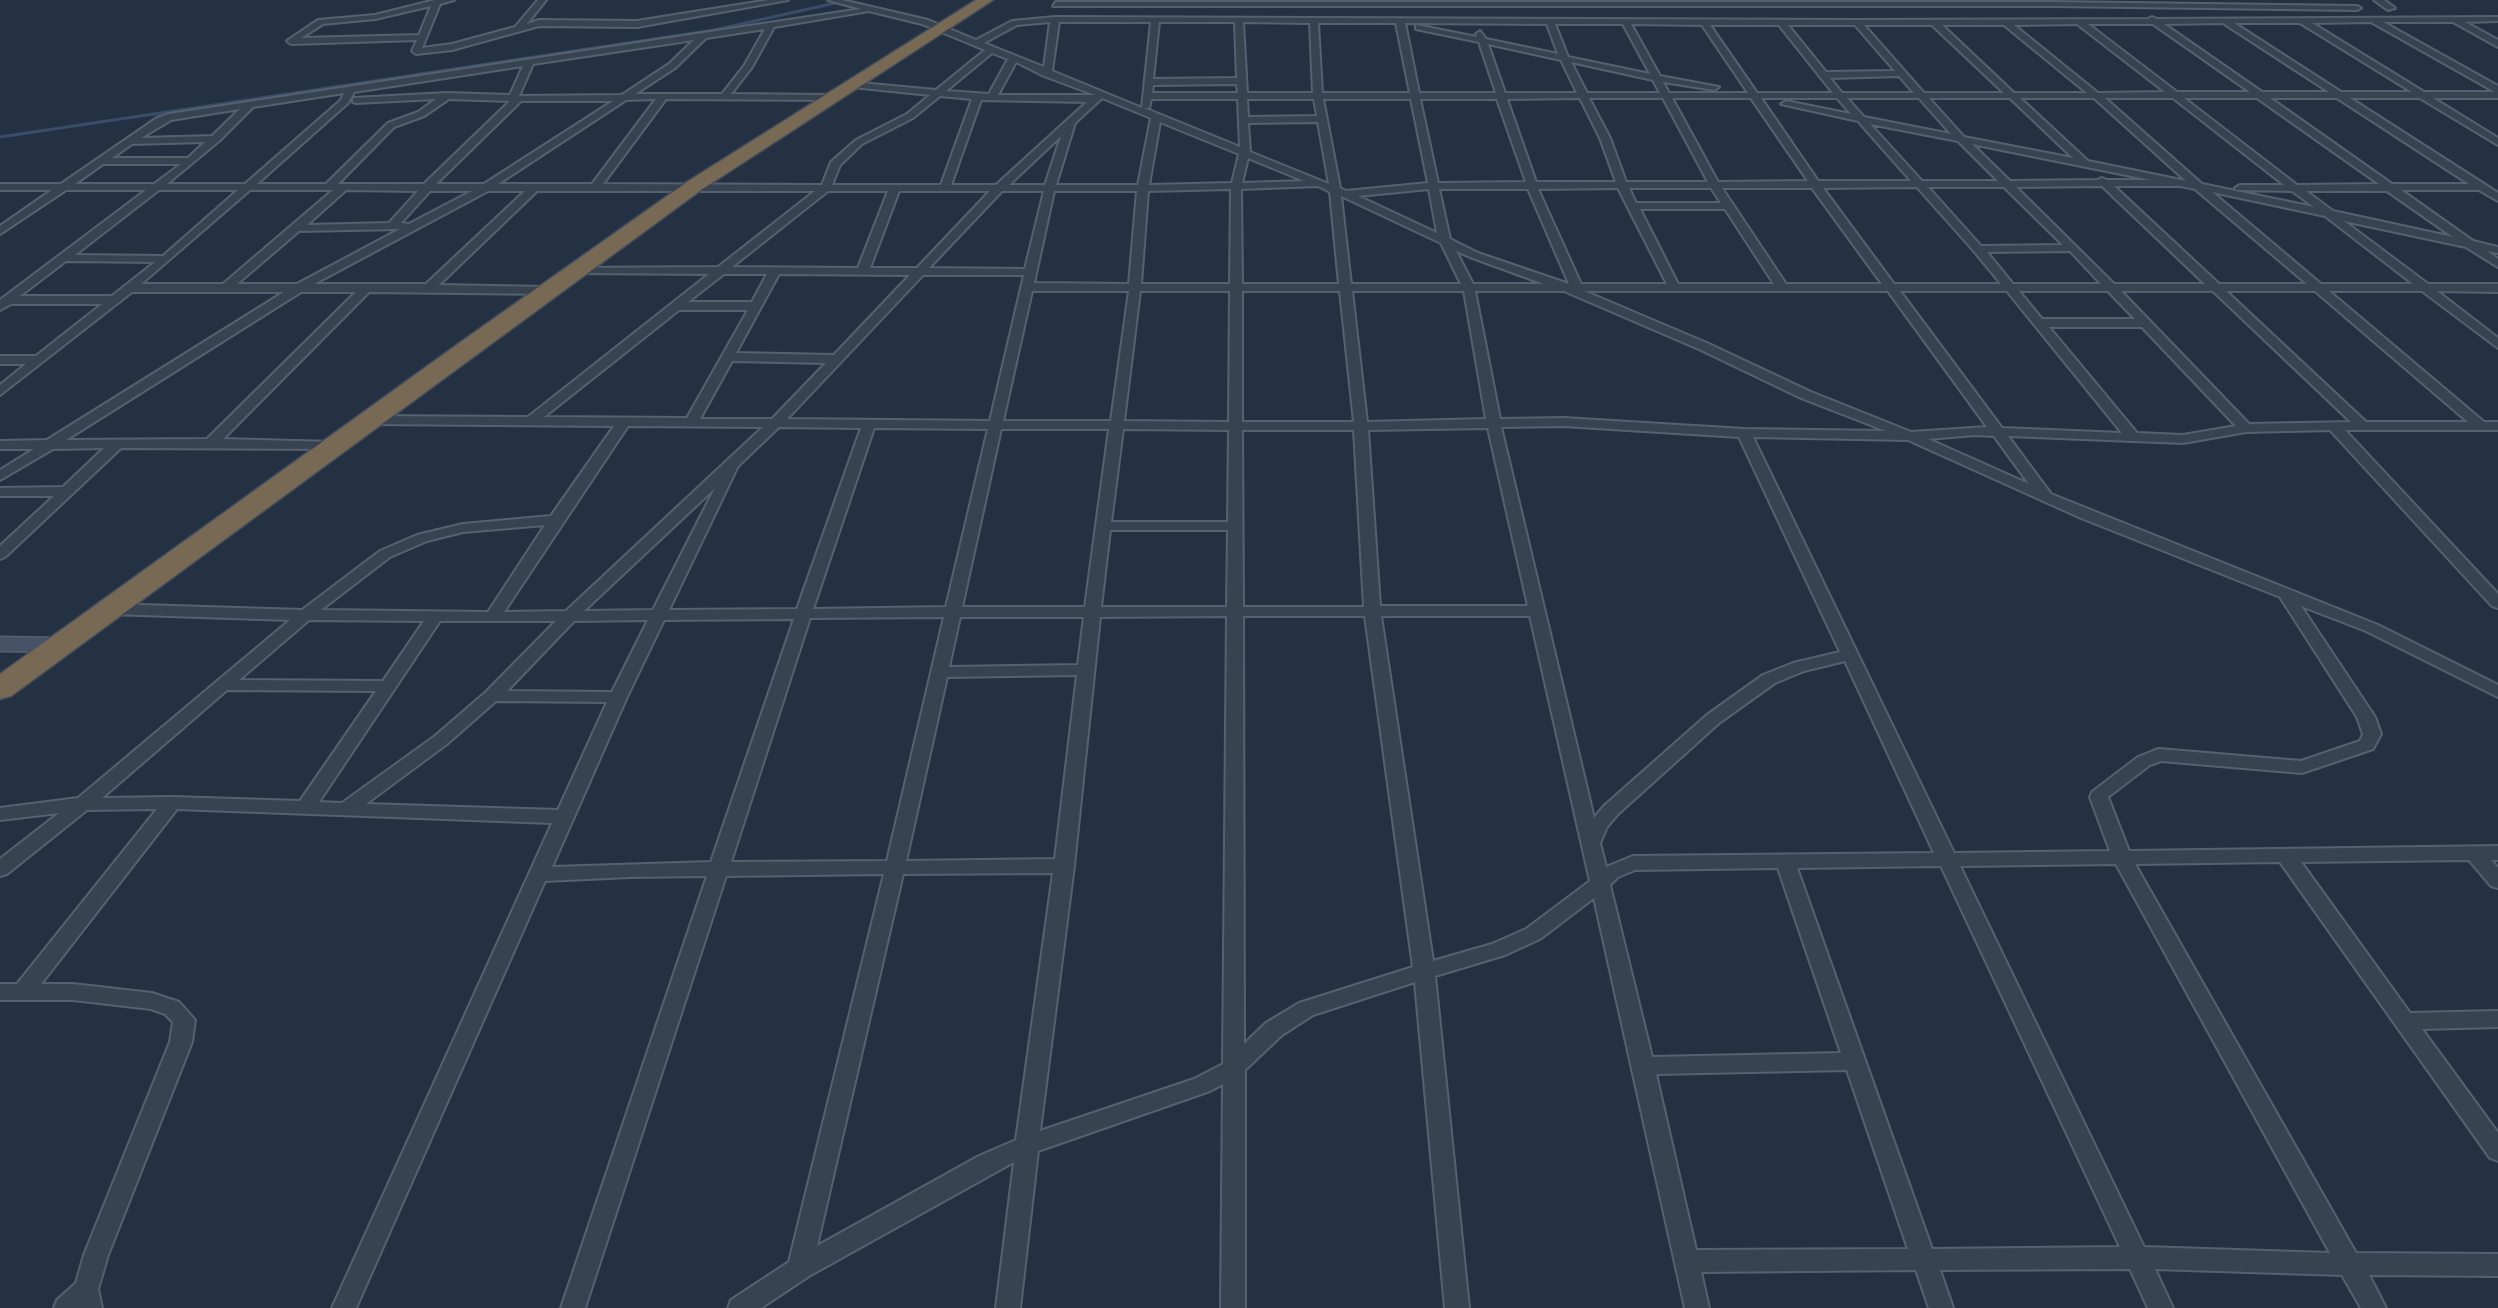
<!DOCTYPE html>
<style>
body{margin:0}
canvas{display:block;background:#243142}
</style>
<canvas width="2498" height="1308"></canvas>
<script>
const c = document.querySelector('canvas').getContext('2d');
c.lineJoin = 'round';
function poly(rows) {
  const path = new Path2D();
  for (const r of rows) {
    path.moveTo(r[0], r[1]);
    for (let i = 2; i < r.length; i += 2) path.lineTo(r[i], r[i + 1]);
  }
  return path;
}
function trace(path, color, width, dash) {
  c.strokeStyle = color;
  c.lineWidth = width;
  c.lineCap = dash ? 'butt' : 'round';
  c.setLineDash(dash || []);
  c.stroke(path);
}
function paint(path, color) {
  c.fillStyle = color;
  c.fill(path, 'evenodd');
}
trace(poly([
 [0,137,714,30,849,0]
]), '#374d6a', 3);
const street = poly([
 [435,0,454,0,440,4,422,48,452,44,515,27,538,0,546,0,527,24,539,20,637,21,769,0,788,0,637,27,539,26,452,50,416,54,412,51,417,40,291,44,287,41,318,20,375,15,435,0],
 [431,6,419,35,301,38,323,24,375,19,431,6],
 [828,0,842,0,928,20,976,40,1012,21,1055,17,1857,20,2148,19,2152,17,2157,19,2498,17,2498,21,2465,22,2498,40,2498,47,2453,22,2383,22,2498,86,2498,98,2433,98,2498,138,2498,145,2420,98,2350,98,2498,193,2498,201,2479,190,2401,190,2473,241,2498,247,2498,253,2487,251,2498,259,2498,267,2466,247,2344,221,2428,284,2498,284,2498,292,2437,291,2498,338,2498,348,2422,291,2329,291,2484,422,2498,422,2498,430,2345,430,2498,594,2498,608,2492,606,2330,430,2246,432,2183,443,2008,436,2051,494,2378,625,2498,685,2498,697,2366,631,2301,606,2375,717,2381,734,2373,749,2302,773,2161,761,2150,765,2108,797,2129,851,2498,846,2498,860,2491,860,2498,868,2498,888,2491,886,2469,860,2301,862,2410,1013,2498,1011,2498,1027,2422,1029,2498,1133,2498,1161,2490,1158,2280,862,2135,864,2356,1253,2498,1254,2498,1276,2369,1275,2386,1308,2361,1308,2342,1275,2155,1269,2173,1308,2148,1308,2130,1269,1940,1270,1953,1308,1929,1308,1916,1270,1701,1272,1709,1308,1685,1308,1594,898,1540,939,1505,955,1435,976,1469,1308,1445,1308,1415,982,1313,1015,1282,1035,1245,1070,1245,1308,1221,1308,1223,1084,1210,1091,1038,1151,1020,1308,996,1308,1014,1162,809,1276,761,1308,728,1308,731,1300,789,1262,884,874,726,876,585,1308,561,1308,707,876,630,877,545,881,356,1308,332,1308,552,823,177,809,41,984,73,984,152,993,179,1002,195,1020,192,1042,108,1255,98,1289,102,1308,54,1308,57,1300,76,1283,84,1255,170,1042,173,1022,165,1014,151,1009,73,1000,0,1000,0,984,17,984,157,809,87,810,7,874,0,876,0,859,59,813,0,820,0,808,78,798,290,620,110,614,102,609,110,604,302,610,380,551,417,535,463,524,551,516,614,426,369,424,362,420,369,416,528,417,709,274,576,273,570,270,572,268,718,267,815,191,537,191,439,285,547,287,553,291,551,294,369,292,223,439,333,442,340,446,338,449,121,448,5,557,0,559,0,546,54,496,0,496,0,488,63,487,104,448,53,449,0,480,0,470,34,449,0,449,0,441,47,440,284,292,132,292,0,395,0,385,26,364,0,364,0,356,36,356,102,304,11,304,0,310,0,300,146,190,66,190,0,234,0,226,52,190,0,190,0,184,61,184,157,118,169,114,861,9,828,0],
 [869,11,922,24,985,50,936,90,849,82,847,84,852,87,930,95,907,114,856,140,831,162,822,185,603,184,666,99,832,100,834,98,829,95,731,94,752,67,774,27,869,11],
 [1050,22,1044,67,984,43,1017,25,1050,22],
 [1059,22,1151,22,1142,108,1052,71,1059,22],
 [1159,22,1235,22,1237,78,1153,79,1159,22],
 [1243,22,1310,23,1313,93,1247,93,1243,22],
 [2371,22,2495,92,2496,92,2424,92,2312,23,2371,22],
 [1318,23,1396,23,1410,93,1322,93,1318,23],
 [1405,23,1547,24,1558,54,1486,39,1480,31,1476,34,1477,37,1416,25,1416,29,1479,42,1496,93,1419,93,1405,23],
 [2223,23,2329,92,2262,92,2164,24,2223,23],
 [2234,23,2300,23,2412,92,2341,92,2234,23],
 [1555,24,1623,24,1650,74,1568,57,1555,24],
 [1631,24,1702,25,1748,93,1669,93,1663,82,1714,90,1719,87,1660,76,1631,24],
 [2077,24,2165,92,2098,93,2014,25,2077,24],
 [2088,24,2153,24,2250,92,2177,92,2088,24],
 [1710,25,1779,25,1833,93,1757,93,1710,25],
 [1788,25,1855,25,1895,71,1826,72,1788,25],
 [1864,25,1932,25,2004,93,1924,93,1864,25],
 [1942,25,2004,25,2087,93,2014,93,1942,25],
 [765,29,744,66,722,94,635,94,675,68,706,38,765,29],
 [694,40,669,64,622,95,519,96,533,64,694,40],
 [1488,44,1561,60,1577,93,1505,93,1488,44],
 [992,53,1008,59,989,94,946,91,992,53],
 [1016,62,1044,76,1095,95,998,95,1016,62],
 [1571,62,1653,80,1660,93,1587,93,1571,62],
 [523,66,510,95,447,93,353,98,353,102,356,103,436,99,418,112,388,123,326,184,257,184,348,103,354,92,523,66],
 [1899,76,1914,93,1842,93,1830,78,1899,76],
 [1237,84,1238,93,1152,93,1153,85,1237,84],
 [344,93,341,100,245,184,167,184,219,141,253,107,344,93],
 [940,96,972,99,941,185,832,185,840,165,862,144,913,118,940,96],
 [1102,98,1151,118,1138,185,1056,185,1075,123,1102,98],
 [1580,98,1600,138,1616,182,1536,182,1507,99,1580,98],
 [1589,98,1663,98,1708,182,1626,182,1610,138,1589,98],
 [1672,98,1751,98,1808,181,1718,182,1672,98],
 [1761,98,1837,98,1851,114,1786,101,1781,104,1858,121,1911,181,1818,181,1761,98],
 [1847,98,1919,98,1951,134,1864,117,1847,98],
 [1929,98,2010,98,2073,158,1964,137,1929,98],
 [2020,98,2094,98,2186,181,2088,161,2020,98],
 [2105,98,2173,98,2284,185,2240,185,2235,188,2236,190,2292,191,2314,207,2202,184,2105,98],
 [2184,98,2257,98,2379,184,2297,185,2184,98],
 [2270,98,2337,98,2469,184,2392,184,2270,98],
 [449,99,510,101,424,184,338,184,394,127,424,116,449,99],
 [656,99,592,184,498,184,626,100,656,99],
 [1151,99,1238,99,1240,147,1144,108,1149,108,1151,99],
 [1247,99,1314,99,1317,116,1248,117,1247,99],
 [1323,99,1411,99,1428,183,1346,191,1340,188,1323,99],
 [1420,99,1497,99,1526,182,1438,183,1420,99],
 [981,100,1087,102,996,185,951,185,981,100],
 [521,101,613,101,484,184,436,184,521,101],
 [240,109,212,136,141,138,171,120,240,109],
 [1160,122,1239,154,1232,183,1149,185,1160,122],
 [1318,122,1329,184,1250,152,1248,123,1318,122],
 [1870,124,1958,141,1998,181,1922,181,1870,124],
 [1061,136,1045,185,1009,185,1061,136],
 [205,142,188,158,112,158,132,144,205,142],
 [1972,144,2151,180,2107,180,2102,178,2097,180,2010,181,1972,144],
 [1248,158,1304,181,1242,183,1248,158],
 [103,164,181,164,154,184,75,184,103,164],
 [1318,186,1330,192,1339,284,1242,284,1241,189,1318,186],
 [2102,186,2205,284,2114,284,2016,187,2102,186],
 [2114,186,2181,186,2195,189,2307,284,2219,284,2114,186],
 [1917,187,1974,251,2001,284,1894,284,1823,188,1917,187],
 [1928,187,2004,187,2063,245,1981,246,1928,187],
 [1618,188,1667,284,1581,284,1538,189,1618,188],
 [1629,188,1711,188,1721,203,1636,203,1629,188],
 [1722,188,1812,188,1882,284,1786,284,1722,188],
 [1231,189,1230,284,1141,284,1148,191,1231,189],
 [1429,189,1437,233,1358,196,1429,189],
 [1439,189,1528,189,1569,284,1478,253,1450,239,1439,189],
 [159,190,238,190,163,256,75,255,159,190],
 [250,190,333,190,223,284,141,284,250,190],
 [346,190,418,191,389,223,307,225,346,190],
 [430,191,472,191,409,224,401,223,430,191],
 [488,191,525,191,426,284,314,284,488,191],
 [828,191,888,191,858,268,732,267,828,191],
 [899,191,990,191,917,268,870,268,899,191],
 [1002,191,1044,191,1025,269,929,268,1002,191],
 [1054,191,1137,191,1129,284,1034,283,1054,191],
 [2306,191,2387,191,2453,237,2333,211,2306,191],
 [2212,192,2325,216,2413,284,2321,284,2212,192],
 [1341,196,1441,243,1461,284,1351,284,1341,196],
 [1640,209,1725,209,1774,284,1678,284,1640,209],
 [400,229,297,284,237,284,299,231,400,229],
 [1456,251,1470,257,1544,284,1473,284,1456,251],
 [2070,251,2101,284,2013,284,1987,252,2070,251],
 [66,261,155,262,112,296,20,296,66,261],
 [724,274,767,274,752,302,688,302,724,274],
 [779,274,910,275,834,355,736,353,779,274],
 [923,275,1024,275,990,421,787,419,923,275],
 [1032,291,1129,291,1111,421,1003,421,1032,291],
 [1140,291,1230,291,1229,422,1124,421,1140,291],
 [1242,291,1340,291,1354,422,1242,422,1242,291],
 [1352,291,1464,291,1486,419,1367,422,1352,291],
 [1475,291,1564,291,1701,350,1801,398,1886,431,1744,429,1564,418,1500,419,1475,291],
 [1584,291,1888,291,1987,427,1911,432,1811,392,1709,344,1584,291],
 [1900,291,2007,291,2122,433,2002,428,1900,291],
 [2019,291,2108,291,2135,319,2042,319,2019,291],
 [2121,291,2213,291,2351,422,2249,424,2121,291],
 [2226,291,2315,291,2468,422,2366,422,2226,291],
 [301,292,356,292,207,439,66,440,301,292],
 [679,310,748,310,687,418,544,417,679,310],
 [2049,327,2142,327,2236,426,2183,435,2137,433,2049,327],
 [732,361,826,363,772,419,700,419,732,361],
 [628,426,763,427,566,611,504,612,628,426],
 [1564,426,1739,437,1840,652,1793,663,1763,675,1707,715,1604,806,1594,818,1501,427,1564,426],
 [779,427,861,428,797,609,669,610,738,466,779,427],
 [874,428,988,429,946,607,813,609,874,428],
 [1488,428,1528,606,1380,606,1368,430,1488,428],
 [1001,429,1109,429,1085,607,962,607,1001,429],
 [1123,429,1229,430,1228,522,1111,522,1123,429],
 [1242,430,1354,430,1364,607,1243,607,1242,430],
 [1975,435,1994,436,2029,484,1928,439,1975,435],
 [1753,437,1908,440,2081,518,2280,597,2357,717,2363,734,2360,741,2301,761,2159,749,2153,751,2138,757,2092,792,2090,797,2110,851,1954,853,1753,437],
 [715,488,653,610,584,611,715,488],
 [545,525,488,612,321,610,390,557,427,541,463,532,545,525],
 [1110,530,1228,530,1227,607,1101,607,1110,530],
 [1227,616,1223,1064,1194,1079,1040,1131,1074,866,1100,617,1227,616],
 [1243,616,1365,616,1413,967,1299,1003,1266,1023,1244,1044,1243,616],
 [1381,616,1530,616,1590,881,1526,929,1492,944,1433,961,1381,616],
 [944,617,887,861,731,862,810,618,944,617],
 [960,617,1084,617,1078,665,949,667,960,617],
 [794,619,711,862,552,867,627,697,664,620,794,619],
 [309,620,424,621,383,681,239,680,309,620],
 [648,620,612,692,507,691,574,621,648,620],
 [440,621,556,621,486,692,435,736,342,803,319,802,440,621],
 [1845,661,1934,853,1633,856,1606,867,1600,843,1607,827,1618,814,1719,723,1775,683,1804,671,1845,661],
 [1077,675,1055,859,906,861,947,677,1077,675],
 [227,690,376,691,300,801,172,797,102,798,227,690],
 [496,701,607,702,558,810,366,804,447,744,496,701],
 [2116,864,2330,1253,2144,1247,1960,866,2116,864],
 [1941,866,2120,1247,1932,1249,1797,868,1941,866],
 [1778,868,1841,1053,1652,1057,1610,885,1618,877,1635,870,1778,868],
 [1053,873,1016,1140,979,1156,817,1246,903,874,1053,873],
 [1847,1070,1908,1249,1696,1250,1656,1074,1847,1070],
 [2374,0,2384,0,2395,8,2388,10,2374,0],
 [1056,2,2053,2,2357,6,2361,8,2357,10,2053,6,1053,6,1056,2]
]);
const secondary = poly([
 [0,637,61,638,69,640,73,645,69,650,61,652,0,651,0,637]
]);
const highway = poly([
 [976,0,993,0,701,190,11,696,0,699,0,674,458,344,687,182,976,0]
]);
trace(street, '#56616f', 4);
trace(secondary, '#56616f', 3);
trace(highway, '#434e5c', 3);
paint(street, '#384352');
paint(secondary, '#465265');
paint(highway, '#786955');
</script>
